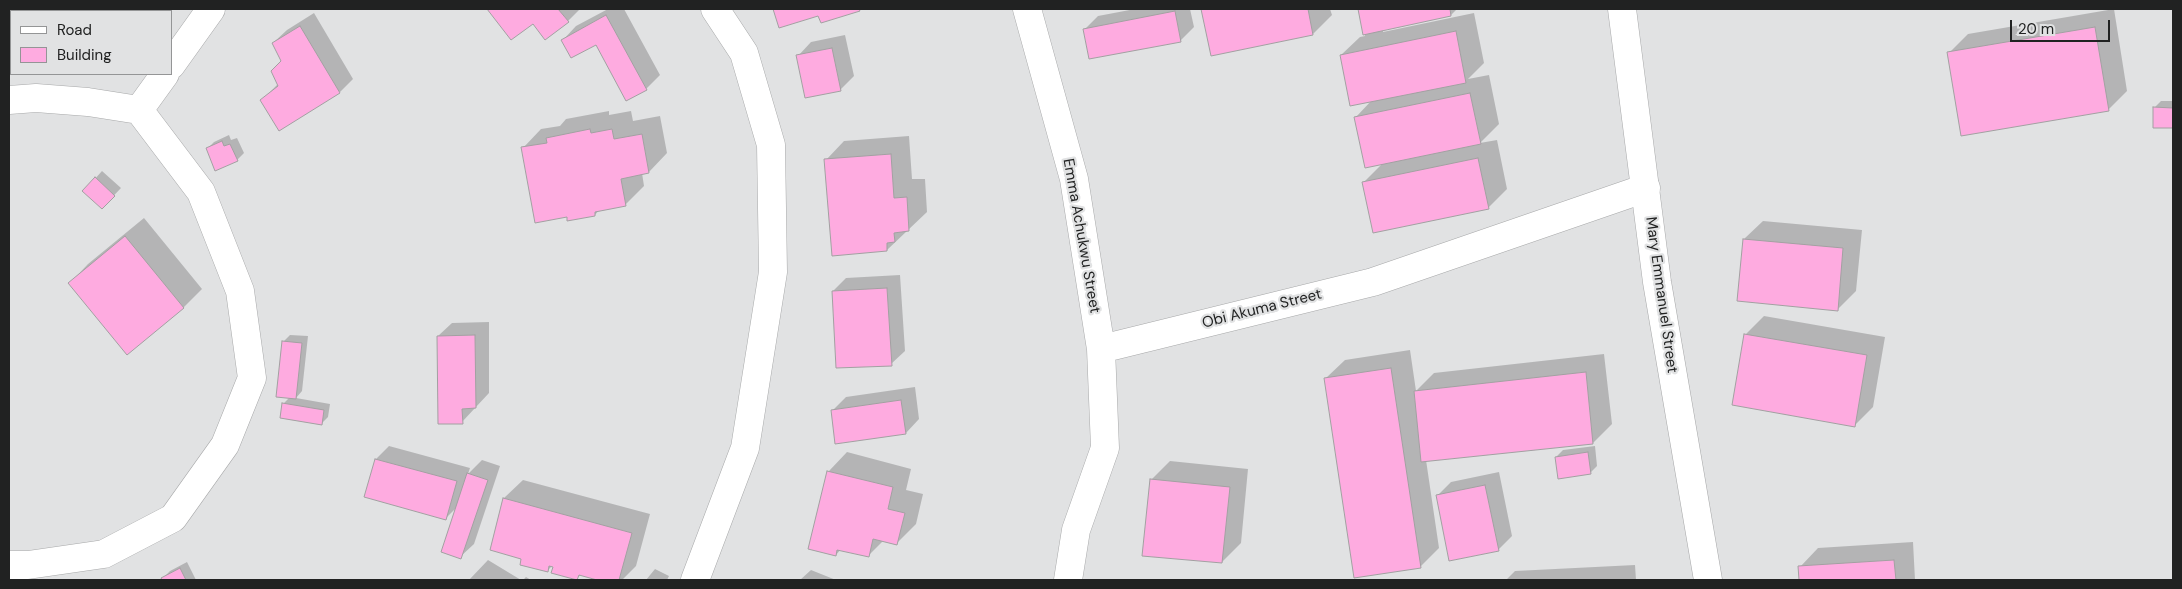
<!DOCTYPE html>
<style>
body{margin:0}
#map{position:relative;width:2182px;height:589px;overflow:hidden;background:#e1e2e3;font-family:"DM Sans",sans-serif}
canvas{display:block}
.frame{position:absolute;inset:0;border:10px solid #212222;pointer-events:none}
.legend{position:absolute;left:10px;top:10px;width:162px;height:65px;box-sizing:border-box;background:#e1e2e3;border:1px solid #949596;margin:0;padding:6px 9px;list-style:none;font-size:15px;color:#212222}
.legend li{display:flex;align-items:center;gap:10px;height:25px}
.legend b{width:25px;border:1px solid #949596}
.scale{position:absolute;left:2010px;top:20px;width:100px;height:22px;box-sizing:border-box;border:2px solid #212222;border-top:0;padding-left:6px;font-size:15px;line-height:18px;white-space:nowrap;color:#212222;-webkit-text-stroke:4px #e1e2e3;paint-order:stroke}
</style>
<div id="map">
<canvas width="2182" height="589"></canvas>
<div class="frame"></div>
<ul class="legend">
<li><b style="height:6px;background:#fff"></b>Road</li>
<li><b style="height:14px;background:#feabe0"></b>Building</li>
</ul>
<div class="scale">20 m</div>
</div>
<script>
const c = document.querySelector('canvas').getContext('2d');
c.lineJoin = 'round';
function paint(path, color) {
  c.fillStyle = color;
  c.fill(path, 'evenodd');
}
function poly(rows) {
  const path = new Path2D();
  for (const r of rows) {
    path.moveTo(r[0], r[1]);
    for (let i = 2; i < r.length; i += 2) path.lineTo(r[i], r[i + 1]);
  }
  return path;
}
function trace(path, color, width, dash) {
  c.strokeStyle = color;
  c.lineWidth = width;
  c.lineCap = dash ? 'butt' : 'round';
  c.setLineDash(dash || []);
  c.stroke(path);
}
function write(font, color, halo, rows, align = 'center') {
  c.font = font + ' "DM Sans",sans-serif';
  c.lineWidth = 4.5;
  c.setLineDash([]);
  c.textBaseline = 'middle';
  c.strokeStyle = halo;
  c.fillStyle = color;
  for (const [text, x, y, turn = 0] of rows) {
    c.save();
    c.translate(x, y);
    c.rotate((+turn || 0) * Math.PI / 180);
    c.textAlign = isNaN(turn) ? turn : align;
    if (halo) c.strokeText(text, 0, 0);
    c.fillText(text, 0, 0);
    c.restore();
  }
}
paint(poly([
 [9,9,113,9,113,11,11,11,11,73,9,73],
 [488,9,580,9,568,21,533,22,511,39],
 [608,9,624,9,660,75,646,89,596,43,563,40,576,26],
 [774,9,860,9,819,14,780,27],
 [1135,9,1190,9,1194,27,1180,41,1085,29,1098,16],
 [1203,9,1330,9,1332,15,1313,34,1212,55],
 [1359,9,1457,9,1451,15,1383,29,1383,32,1474,13,1484,63,1468,79,1489,75,1499,124,1480,143,1497,140,1507,189,1488,208,1364,182,1383,163,1356,117,1372,100,1341,55,1360,37,1365,36],
 [2114,9,2127,91,2109,109,1962,134,1949,53,1968,34],
 [314,13,353,79,340,92,279,130,262,100,278,84,282,61,273,43,287,30],
 [845,35,854,76,840,90,798,56,811,42],
 [2161,101,2173,101,2173,126,2154,126,2154,108],
 [609,111,609,115,631,111,633,121,660,116,667,153,649,172,642,173,644,186,625,205,599,210,595,215,568,215,523,148,541,129,560,126,566,119],
 [229,135,231,140,237,138,244,153,237,160,207,149,214,142],
 [909,136,912,179,925,179,927,212,887,250,826,160,844,141],
 [102,171,121,188,102,208,84,191],
 [144,218,202,289,183,308,70,283,88,264],
 [1763,221,1862,230,1856,291,1837,310,1744,239],
 [900,275,905,351,891,364,833,291,846,278],
 [1764,316,1885,337,1873,407,1855,425,1746,334],
 [489,322,489,393,462,422,438,336,452,323],
 [290,335,308,336,302,391,296,398,330,404,328,417,321,424,284,403,290,397,283,342],
 [1410,350,1416,391,1434,373,1604,354,1612,424,1593,443,1426,460,1439,548,1420,567,1326,378,1345,360],
 [915,387,919,419,906,433,832,411,846,397],
 [389,446,470,468,468,474,482,460,500,466,474,544,460,557,457,507,446,518,376,459],
 [1595,446,1597,466,1590,473,1556,457,1563,450],
 [847,452,911,469,906,490,923,494,916,524,897,543,884,540,868,556,841,549,836,555,809,548,829,471],
 [1170,461,1248,469,1241,543,1222,562,1151,480],
 [1499,472,1512,536,1498,550,1438,495,1451,482],
 [523,480,650,514,636,566,622,580,602,580,581,574,577,579,552,566,547,571,523,558,504,498],
 [1913,542,1915,580,1800,580,1800,567,1818,548],
 [488,560,521,580,469,580],
 [187,562,196,580,164,580,163,578,170,571],
 [1635,565,1636,580,1506,580,1515,571],
 [655,569,669,576,667,580,646,580],
 [811,570,836,580,800,580],
 [526,577,531,580,523,580]
]), '#0003');
const building = poly([
 [487,9,558,9,569,22,545,40,533,24,511,40,487,9],
 [773,9,859,9,860,11,821,23,818,16,779,28,773,9],
 [1201,9,1308,9,1313,35,1211,56,1201,9],
 [1358,9,1450,9,1451,16,1363,35,1358,9],
 [1175,11,1181,42,1089,59,1083,29,1175,11],
 [606,15,647,90,626,101,596,45,571,58,561,40,606,15],
 [9,17,11,17,11,74,30,74,9,74,9,17],
 [300,26,340,93,279,131,260,100,278,86,271,71,281,61,272,43,300,26],
 [2095,27,2109,111,1961,136,1947,52,2095,27],
 [1456,31,1466,83,1350,106,1340,55,1456,31],
 [832,48,841,91,805,98,796,55,832,48],
 [1470,93,1481,144,1365,168,1354,117,1470,93],
 [2153,107,2173,108,2173,128,2153,128,2153,107],
 [590,129,591,133,612,129,614,139,642,134,649,173,621,179,626,206,595,212,595,216,567,221,567,217,535,223,521,147,547,143,546,138,590,129],
 [222,141,224,146,230,144,238,161,215,171,206,148,222,141],
 [891,154,894,198,907,197,909,231,894,233,895,242,887,243,887,251,832,256,824,159,891,154],
 [1478,158,1489,209,1373,233,1362,182,1478,158],
 [95,177,115,196,102,209,82,191,95,177],
 [125,236,184,308,127,355,68,283,125,236],
 [1743,239,1843,248,1838,311,1737,301,1743,239],
 [887,288,892,366,836,368,832,291,887,288],
 [1744,334,1867,355,1855,427,1732,405,1744,334],
 [475,335,476,408,462,409,463,424,438,424,437,336,475,335],
 [282,341,302,343,296,399,276,397,282,341],
 [1391,368,1421,568,1354,578,1324,378,1391,368],
 [1586,372,1593,444,1421,462,1414,391,1586,372],
 [901,400,906,434,835,444,831,410,901,400],
 [282,403,324,410,322,425,280,418,282,403],
 [1588,452,1591,474,1558,479,1555,457,1588,452],
 [375,459,457,481,446,520,364,497,375,459],
 [827,471,893,487,888,509,905,513,897,545,873,539,869,557,837,550,836,556,808,549,827,471],
 [467,473,488,480,461,559,441,552,467,473],
 [1150,479,1230,487,1222,563,1142,556,1150,479],
 [1485,485,1499,551,1449,561,1436,495,1485,485],
 [503,498,632,533,619,580,597,580,579,575,577,580,551,573,553,567,549,566,548,572,520,565,521,559,490,550,503,498],
 [1894,560,1896,580,1799,580,1798,566,1894,560],
 [180,568,186,580,162,580,161,578,180,568]
]);
paint(building, '#feabe0');
trace(building, '#a2a0a1', 1);
const street = poly([
 [1027,9,1074,179,1101,349,1105,448,1076,530,1068,580],
 [171,65,211,9],
 [9,100,36,98,88,102,139,110,165,74],
 [1101,349,1373,282,1646,188],
 [9,565,28,565,104,554,173,518,225,445,252,378,240,291,201,192,139,110],
 [695,580,745,448,773,272,771,145,744,53,715,9]
]);
const secondary = poly([
 [1622,9,1657,282,1708,580]
]);
trace(street, '#a7a8a9', 29);
trace(secondary, '#a7a8a9', 29);
trace(street, '#fff', 28);
trace(secondary, '#fff', 28);
write('15px', '#212222', '#e1e2e3', [
 ["Emma Achukwu Street",1081,236,80],
 ["Mary Emmanuel Street",1661,295,82],
 ["Obi Akuma Street",1262,309,-14]
]);
</script>
